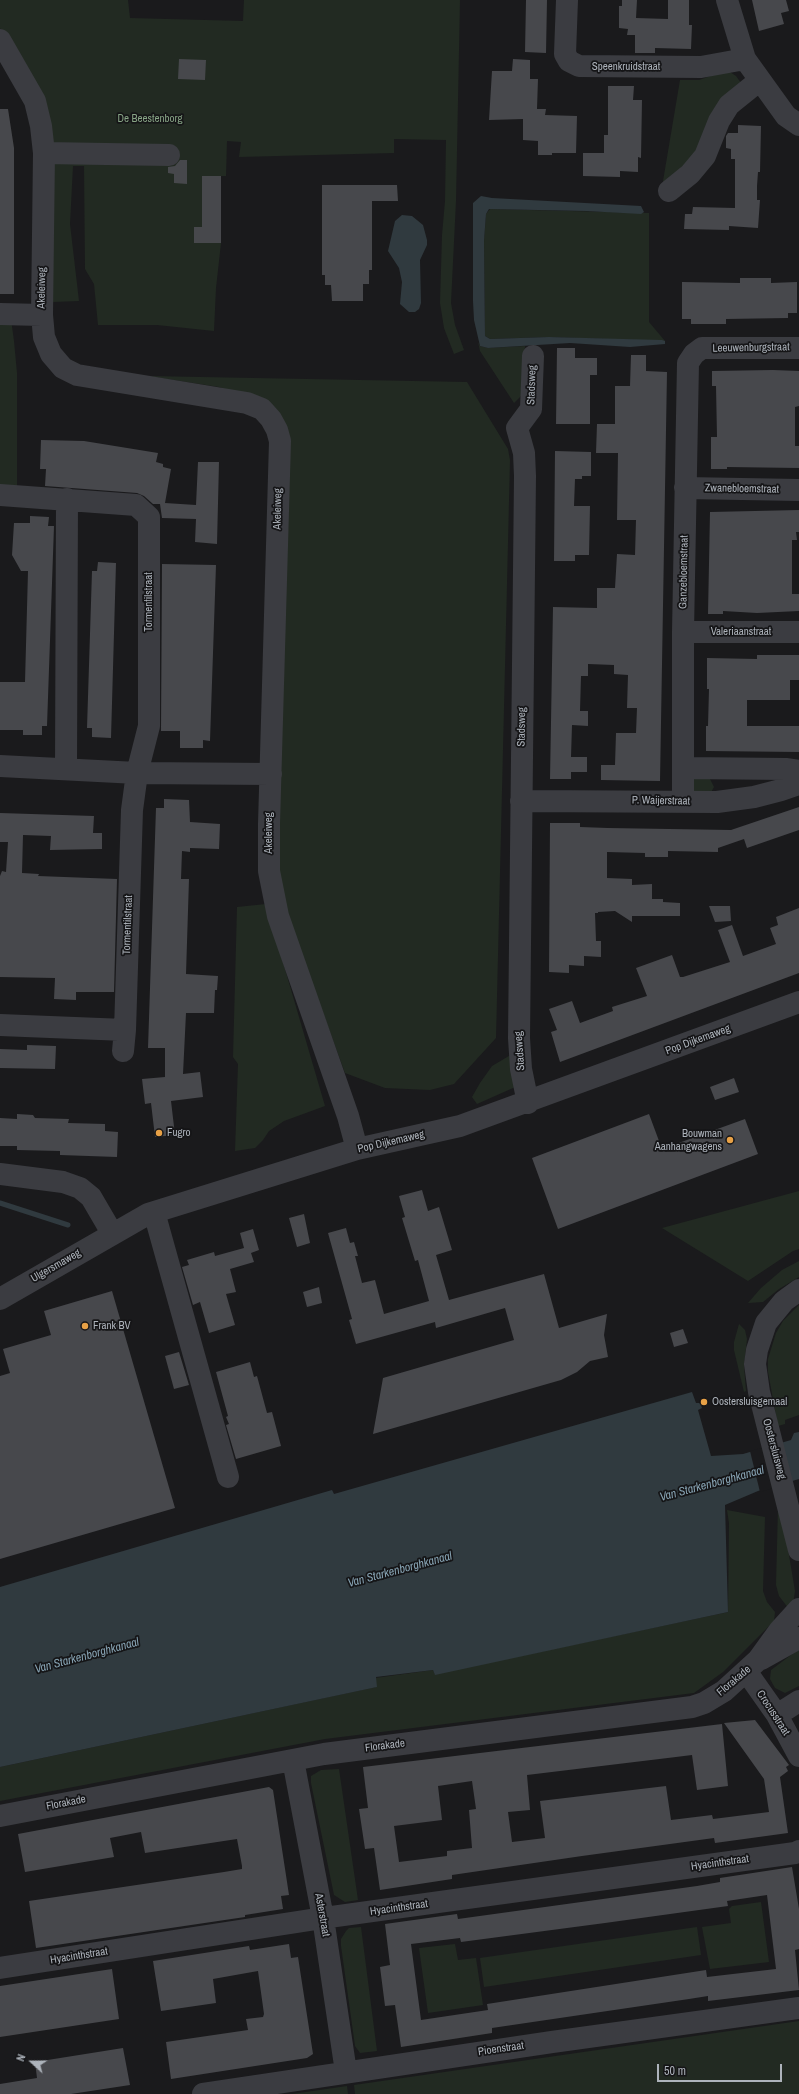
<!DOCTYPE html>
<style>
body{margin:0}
#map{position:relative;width:799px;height:2094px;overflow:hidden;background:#1a1a1c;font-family:"Archivo Narrow",sans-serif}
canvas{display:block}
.north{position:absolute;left:12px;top:2042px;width:40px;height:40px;-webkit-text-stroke:3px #151517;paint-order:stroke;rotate:291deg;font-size:11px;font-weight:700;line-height:16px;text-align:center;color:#adb3bb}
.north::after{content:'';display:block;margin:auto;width:14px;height:18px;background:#adb3bb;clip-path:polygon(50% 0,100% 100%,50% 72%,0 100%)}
.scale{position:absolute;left:657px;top:2064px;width:125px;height:18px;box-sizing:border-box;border:2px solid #adb3bb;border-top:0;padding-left:5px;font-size:12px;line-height:14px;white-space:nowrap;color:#adb3bb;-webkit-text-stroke:3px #151517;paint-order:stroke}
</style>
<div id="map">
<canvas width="799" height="2094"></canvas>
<div class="north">N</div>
<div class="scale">50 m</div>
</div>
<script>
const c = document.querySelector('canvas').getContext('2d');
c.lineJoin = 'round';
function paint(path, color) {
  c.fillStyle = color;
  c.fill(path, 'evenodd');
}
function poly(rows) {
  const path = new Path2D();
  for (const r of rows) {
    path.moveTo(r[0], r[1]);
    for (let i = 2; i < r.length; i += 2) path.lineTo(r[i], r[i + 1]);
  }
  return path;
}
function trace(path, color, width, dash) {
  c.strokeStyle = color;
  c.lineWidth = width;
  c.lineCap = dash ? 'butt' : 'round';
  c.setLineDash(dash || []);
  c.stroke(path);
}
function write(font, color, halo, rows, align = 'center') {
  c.font = font + ' "Archivo Narrow",sans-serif';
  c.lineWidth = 3.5;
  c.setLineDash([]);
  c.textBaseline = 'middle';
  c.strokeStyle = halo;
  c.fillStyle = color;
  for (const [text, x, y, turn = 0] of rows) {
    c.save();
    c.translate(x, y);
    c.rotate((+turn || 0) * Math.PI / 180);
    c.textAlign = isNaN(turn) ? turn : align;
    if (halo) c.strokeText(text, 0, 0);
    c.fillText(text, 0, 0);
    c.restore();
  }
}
paint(poly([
 [0,0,128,0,130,18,243,21,244,0,460,0,456,201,451,303,455,325,464,350,454,354,444,328,440,303,442,235,445,201,446,140,394,139,394,153,239,157,241,142,227,141,226,176,221,176,221,243,216,288,214,331,157,325,98,325,94,284,85,269,84,166,73,166,70,224,79,301,53,302,47,155,0,28],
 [722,72,730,72,736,76,744,87,702,149,662,187,680,80,699,80],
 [490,209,649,213,649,322,665,341,549,337,490,339,485,336,484,241,486,214],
 [0,318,11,319,14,341,17,373,17,489,0,488],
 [478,342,480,346,488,348,525,346,522,395,514,403,480,351],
 [148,376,467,382,508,449,510,460,496,1038,454,1084,430,1090,385,1088,345,1073,282,901,275,865,283,432,258,399,219,387],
 [707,773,714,787,709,796,698,794,694,791,693,781,696,776],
 [266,904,325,1106,284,1121,269,1131,263,1140,255,1148,235,1151,238,1064,233,1057,237,907],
 [514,1053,522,1084,477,1104,472,1097,480,1083,492,1066],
 [799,1191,799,1249,793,1251,748,1281,662,1228],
 [799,1261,799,1277,779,1289,763,1302,748,1303,761,1288,782,1270],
 [799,1305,799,1415,785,1420,785,1424,778,1426,768,1372,768,1359,776,1333,783,1321],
 [739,1324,745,1330,747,1339,744,1366,746,1391,744,1392,734,1350,734,1342],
 [780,1501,795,1591,793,1604,789,1609,779,1596,776,1585,778,1507],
 [727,1510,765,1517,763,1591,767,1602,775,1612,774,1621,723,1672,694,1693,325,1739,0,1801,0,1767,376,1687,375,1678,433,1670,435,1674,728,1612,729,1523],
 [799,1649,799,1686,785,1693,775,1688,770,1679,771,1670],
 [339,1769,358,1900,345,1902,334,1895,311,1783,311,1776,321,1770],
 [761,1902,769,1962,710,1969,702,1927,731,1923,729,1909,732,1906],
 [361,1927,377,2051,360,2053,355,2046,341,1946,341,1939,346,1931,349,1928],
 [697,1927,701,1955,484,1987,480,1958],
 [455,1944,458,1960,476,1958,483,2005,428,2013,419,1948],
 [799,2021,799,2094,355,2094,354,2085],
 [347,2086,348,2094,292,2094]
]), '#222a22');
paint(poly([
 [481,196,492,198,641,206,644,212,641,214,586,211,489,209,486,214,484,241,485,336,490,339,549,337,662,340,665,341,665,344,630,347,570,343,488,348,480,346,474,320,473,301,473,203],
 [402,215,412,216,423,225,427,240,427,245,420,260,421,303,419,309,415,312,409,312,400,304,402,282,399,268,388,251,395,221],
 [692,1392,696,1403,700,1403,702,1408,698,1410,711,1456,743,1454,791,1440,794,1433,799,1432,799,1479,758,1491,725,1505,728,1612,435,1675,433,1670,376,1677,377,1687,0,1767,0,1587,332,1490,334,1494]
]), '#303a3f');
paint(poly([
 [781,1443,792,1483,760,1492,750,1451]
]), '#1a1a1c');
trace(poly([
 [0,1203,68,1225]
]), '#303a3f', 5);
paint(poly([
 [526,0,547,0,546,53,525,52],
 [622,0,637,0,636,18,668,19,668,0,689,0,689,25,692,25,691,49,655,48,655,53,635,53,635,35,627,35,628,29,619,28,619,6,622,6],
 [752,0,786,0,789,11,781,13,784,24,759,31],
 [179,59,206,60,205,80,178,79],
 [513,59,530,60,530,79,538,79,537,109,546,109,545,115,577,116,576,153,552,153,552,155,538,155,538,141,523,140,523,119,489,120,492,71,512,71],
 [608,86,634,86,633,100,642,100,641,158,638,157,638,172,620,171,620,177,583,176,583,153,604,153,604,135,608,135],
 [0,109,8,109,14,148,14,294,0,294],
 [738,125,761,126,760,172,758,172,757,186,757,200,760,200,758,228,729,226,729,230,684,229,685,214,692,214,693,207,735,208,735,159,731,159,731,149,726,148,726,136,728,133,738,133],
 [180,160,187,160,187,184,174,183,174,174,168,173,168,167,175,166],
 [202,176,221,176,221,243,194,243,194,227,202,227],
 [322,185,397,185,398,201,372,201,372,270,369,270,369,284,363,284,363,301,332,301,331,285,325,285,325,275,322,275],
 [740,278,771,278,771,283,797,282,797,313,788,313,788,318,726,319,726,324,691,324,691,319,682,319,682,282,740,283],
 [557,348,575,348,575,358,597,358,597,375,590,375,590,424,556,424],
 [631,355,646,355,646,371,667,372,660,781,601,780,601,765,615,765,616,733,636,733,637,708,627,708,628,675,614,674,614,665,588,664,588,676,581,676,580,711,588,711,588,726,572,725,571,757,587,757,587,772,571,772,571,779,550,779,553,607,597,608,597,588,615,588,617,554,635,555,636,520,617,520,618,453,596,453,597,424,615,424,615,386,630,386],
 [773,370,799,371,799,406,795,407,795,446,799,446,799,468,727,467,727,469,711,469,711,437,717,437,716,386,712,386,712,371],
 [41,440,84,441,158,453,156,462,163,464,163,467,171,469,165,503,196,505,198,462,219,462,217,544,195,542,196,519,162,518,160,504,153,504,144,496,137,493,45,486,46,469,40,469],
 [555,451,591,452,591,476,582,476,582,479,575,479,574,506,590,506,589,555,575,555,575,561,554,561],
 [799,510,799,532,796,532,797,540,792,540,792,594,799,594,799,611,757,613,723,611,723,614,708,614,710,512],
 [30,516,49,517,48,526,54,526,47,726,42,726,42,735,23,735,23,730,0,730,0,682,25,682,28,571,21,571,12,555,14,523,30,523],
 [98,562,116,563,111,738,92,737,92,728,87,728,92,571,97,571],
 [162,564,216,565,210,741,203,740,203,748,180,748,180,731,161,731],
 [757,655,799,655,799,680,790,680,790,700,747,700,747,726,799,726,799,752,706,751,706,726,708,726,709,689,707,689,707,658,757,659],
 [164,799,189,800,190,822,220,824,219,849,190,848,190,852,182,851,181,879,189,879,186,974,218,976,217,990,215,990,214,1013,186,1013,183,1074,200,1072,203,1097,171,1101,175,1135,155,1137,151,1103,145,1104,142,1079,165,1077,165,1048,148,1048,156,808,164,808],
 [799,807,799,830,747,848,744,839,718,848,718,852,668,851,668,857,645,857,645,853,607,852,607,878,632,879,632,885,652,884,652,899,663,899,663,902,680,903,680,916,632,916,632,922,615,911,598,912,598,913,595,913,596,941,601,941,601,957,584,956,584,966,569,965,569,973,549,972,550,823,580,823,580,827,608,828,731,830],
 [0,813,94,816,93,833,102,833,102,849,50,850,51,836,23,835,22,873,39,874,38,876,117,879,114,992,76,992,76,1000,54,999,55,978,0,977,0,876,2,871,6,872,8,842,0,842],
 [709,906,730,906,731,921,715,922],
 [799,908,799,973,560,1062,551,1032,557,1030,549,1009,572,1001,580,1023,613,1011,612,1007,647,996,636,968,672,955,680,977,683,977,730,962,718,930,732,925,743,956,776,944,770,928,778,925,776,917],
 [27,1045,56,1046,55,1069,0,1068,0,1049,27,1050],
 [734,1078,739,1092,715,1100,710,1087],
 [17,1114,33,1115,35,1118,69,1119,68,1123,105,1124,105,1131,118,1132,117,1157,60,1155,60,1151,17,1150,17,1146,0,1146,0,1118,17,1119],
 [649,1114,662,1149,745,1119,758,1154,558,1229,532,1158],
 [422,1190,428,1211,439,1207,452,1250,436,1255,449,1300,544,1274,559,1328,607,1314,604,1335,608,1357,590,1361,577,1372,561,1380,373,1434,383,1378,514,1340,505,1308,436,1328,435,1322,356,1344,349,1320,352,1319,328,1233,346,1228,350,1243,354,1242,358,1256,355,1256,362,1283,375,1280,384,1314,429,1301,418,1260,415,1261,402,1218,405,1217,399,1196],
 [304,1214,310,1243,297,1247,289,1218],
 [253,1229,259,1250,251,1253,254,1262,230,1269,236,1292,226,1294,235,1325,209,1333,200,1302,193,1305,182,1267,189,1265,187,1260,214,1252,215,1256,244,1248,240,1233],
 [319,1287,322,1303,307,1307,303,1292],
 [112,1291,175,1508,0,1559,0,1376,10,1373,3,1349,51,1335,44,1311],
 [683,1329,688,1343,674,1347,670,1333],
 [179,1352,189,1385,174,1389,165,1356],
 [250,1362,254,1377,257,1376,267,1413,272,1412,281,1446,236,1459,226,1425,229,1424,226,1417,228,1416,216,1372],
 [755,1720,789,1765,786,1767,788,1771,780,1777,788,1833,715,1843,714,1838,582,1856,452,1875,452,1879,380,1890,374,1848,365,1849,359,1809,368,1808,363,1767,722,1724,728,1786,697,1790,692,1755,676,1757,527,1775,530,1810,508,1812,512,1842,545,1838,540,1801,666,1786,671,1820,712,1815,713,1819,769,1812,764,1779,724,1723],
 [472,1781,476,1809,469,1810,472,1848,447,1851,447,1856,399,1862,394,1826,442,1820,438,1786],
 [269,1787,273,1790,289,1895,281,1896,283,1909,245,1915,245,1917,36,1948,29,1901,224,1872,242,1869,242,1866,237,1839,145,1853,141,1832,110,1838,114,1857,25,1872,18,1834],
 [792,1867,799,1909,799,1949,795,1950,799,1990,708,2001,708,1996,689,1999,492,2028,492,2033,401,2047,395,2005,385,2006,380,1967,390,1965,385,1924,457,1914,458,1919,697,1886,720,1882,720,1878],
 [767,1895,776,1969,707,1977,706,1970,487,2004,488,2010,421,2020,411,1944,460,1938,461,1942,605,1923,728,1906,727,1901],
 [289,1944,291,1958,298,1957,313,2054,307,2058,171,2079,166,2042,248,2030,246,2019,263,2017,264,2014,258,1971,213,1979,216,2003,161,2011,153,1961,249,1946,250,1950],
 [112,1969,119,2019,0,2037,0,1986],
 [123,2048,130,2085,71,2094,0,2094,0,2084,37,2078,35,2062]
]), '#47484c');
trace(poly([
 [567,0,565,54,569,61,579,66,701,67,745,59],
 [727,0,745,59,786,116,799,125],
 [0,40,35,101,41,126,44,153,42,315,44,337,51,354,63,368,77,375,247,403,262,409,271,419,277,430,280,441,269,824,269,871,278,916,348,1116,357,1149],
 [44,153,169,155],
 [669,191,690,174,705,156,719,121,729,105,760,80],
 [0,314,42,315],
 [685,488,799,490],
 [0,495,136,505,149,517,149,726,137,773,132,810,125,1030,123,1051],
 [683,632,799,632],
 [0,766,137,773,271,774],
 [66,768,67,499],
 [685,768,787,769,799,771],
 [521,801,717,802,754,797,781,790,799,784],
 [683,801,683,632,688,363,694,354,702,348,799,348],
 [0,1025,125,1030],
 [528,1103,521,1069,519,1038,525,476,524,453,517,428,531,409,533,356],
 [0,1174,63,1182,80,1188,91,1197,112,1233],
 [154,1212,228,1477],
 [799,1290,784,1301,766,1323,757,1350,755,1364,759,1392,799,1550],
 [0,1299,148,1214,357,1149,460,1126,799,1002],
 [761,1659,799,1638],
 [746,1671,777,1715,799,1756],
 [777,1715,799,1701],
 [293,1760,323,1918,346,2072],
 [0,1816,324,1754,692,1707,704,1703,724,1691,758,1660,779,1631,799,1609],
 [0,1968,323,1918,795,1853,799,1851],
 [203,2094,552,2042,799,2008]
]), '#3b3c41', 22);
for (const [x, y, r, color] of [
 [159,1133,4,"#e8a146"],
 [730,1140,4,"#e8a146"],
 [85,1326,4,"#e8a146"],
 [704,1402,4,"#e8a146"]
]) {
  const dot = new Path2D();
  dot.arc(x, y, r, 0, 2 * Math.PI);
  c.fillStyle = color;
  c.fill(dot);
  trace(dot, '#151517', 1.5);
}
write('11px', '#adb3bb', '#151517', [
 ["Speenkruidstraat",626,67],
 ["Akeleiweg",42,288,-89],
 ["Leeuwenburgstraat",751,348,-1],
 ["Stadsweg",532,385,-88],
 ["Zwanebloemstraat",742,489,1],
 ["Akeleiweg",278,509,-89],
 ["Ganzebloemstraat",684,572,-89],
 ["Tormentilstraat",149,602,-90],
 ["Valeriaanstraat",741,632],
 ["Stadsweg",522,727,-89],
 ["P. Waijerstraat",661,801,1],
 ["Akeleiweg",269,833,-90],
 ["Tormentilstraat",128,925,-88],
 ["Pop Dijkemaweg",698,1040,-20],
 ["Stadsweg",520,1051,-94],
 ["Pop Dijkemaweg",391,1142,-13],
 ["Ulgersmaweg",56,1266,-30],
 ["Oostersluisweg",774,1449,75],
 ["Florakade",734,1681,-40],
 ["Crocusstraat",773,1713,57],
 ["Florakade",385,1746,-7],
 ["Florakade",66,1803,-11],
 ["Hyacinthstraat",720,1863,-8],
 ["Hyacinthstraat",399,1908,-8],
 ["Asterstraat",322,1915,80],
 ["Hyacinthstraat",79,1956,-9],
 ["Pioenstraat",501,2049,-8]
]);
write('11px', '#87a485', '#151517', [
 ["De Beestenborg",150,119]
]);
write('11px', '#adb3bb', '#151517', [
 ["Fugro",167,1133],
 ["Bouwman",722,1134,"right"],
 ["Aanhangwagens",722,1147,"right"],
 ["Frank BV",93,1326],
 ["Oostersluisgemaal",712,1402]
], 'left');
write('italic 12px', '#87a3b3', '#151517', [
 ["Van Starkenborghkanaal",712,1484,-15],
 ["Van Starkenborghkanaal",400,1570,-15],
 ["Van Starkenborghkanaal",87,1656,-15]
]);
</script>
